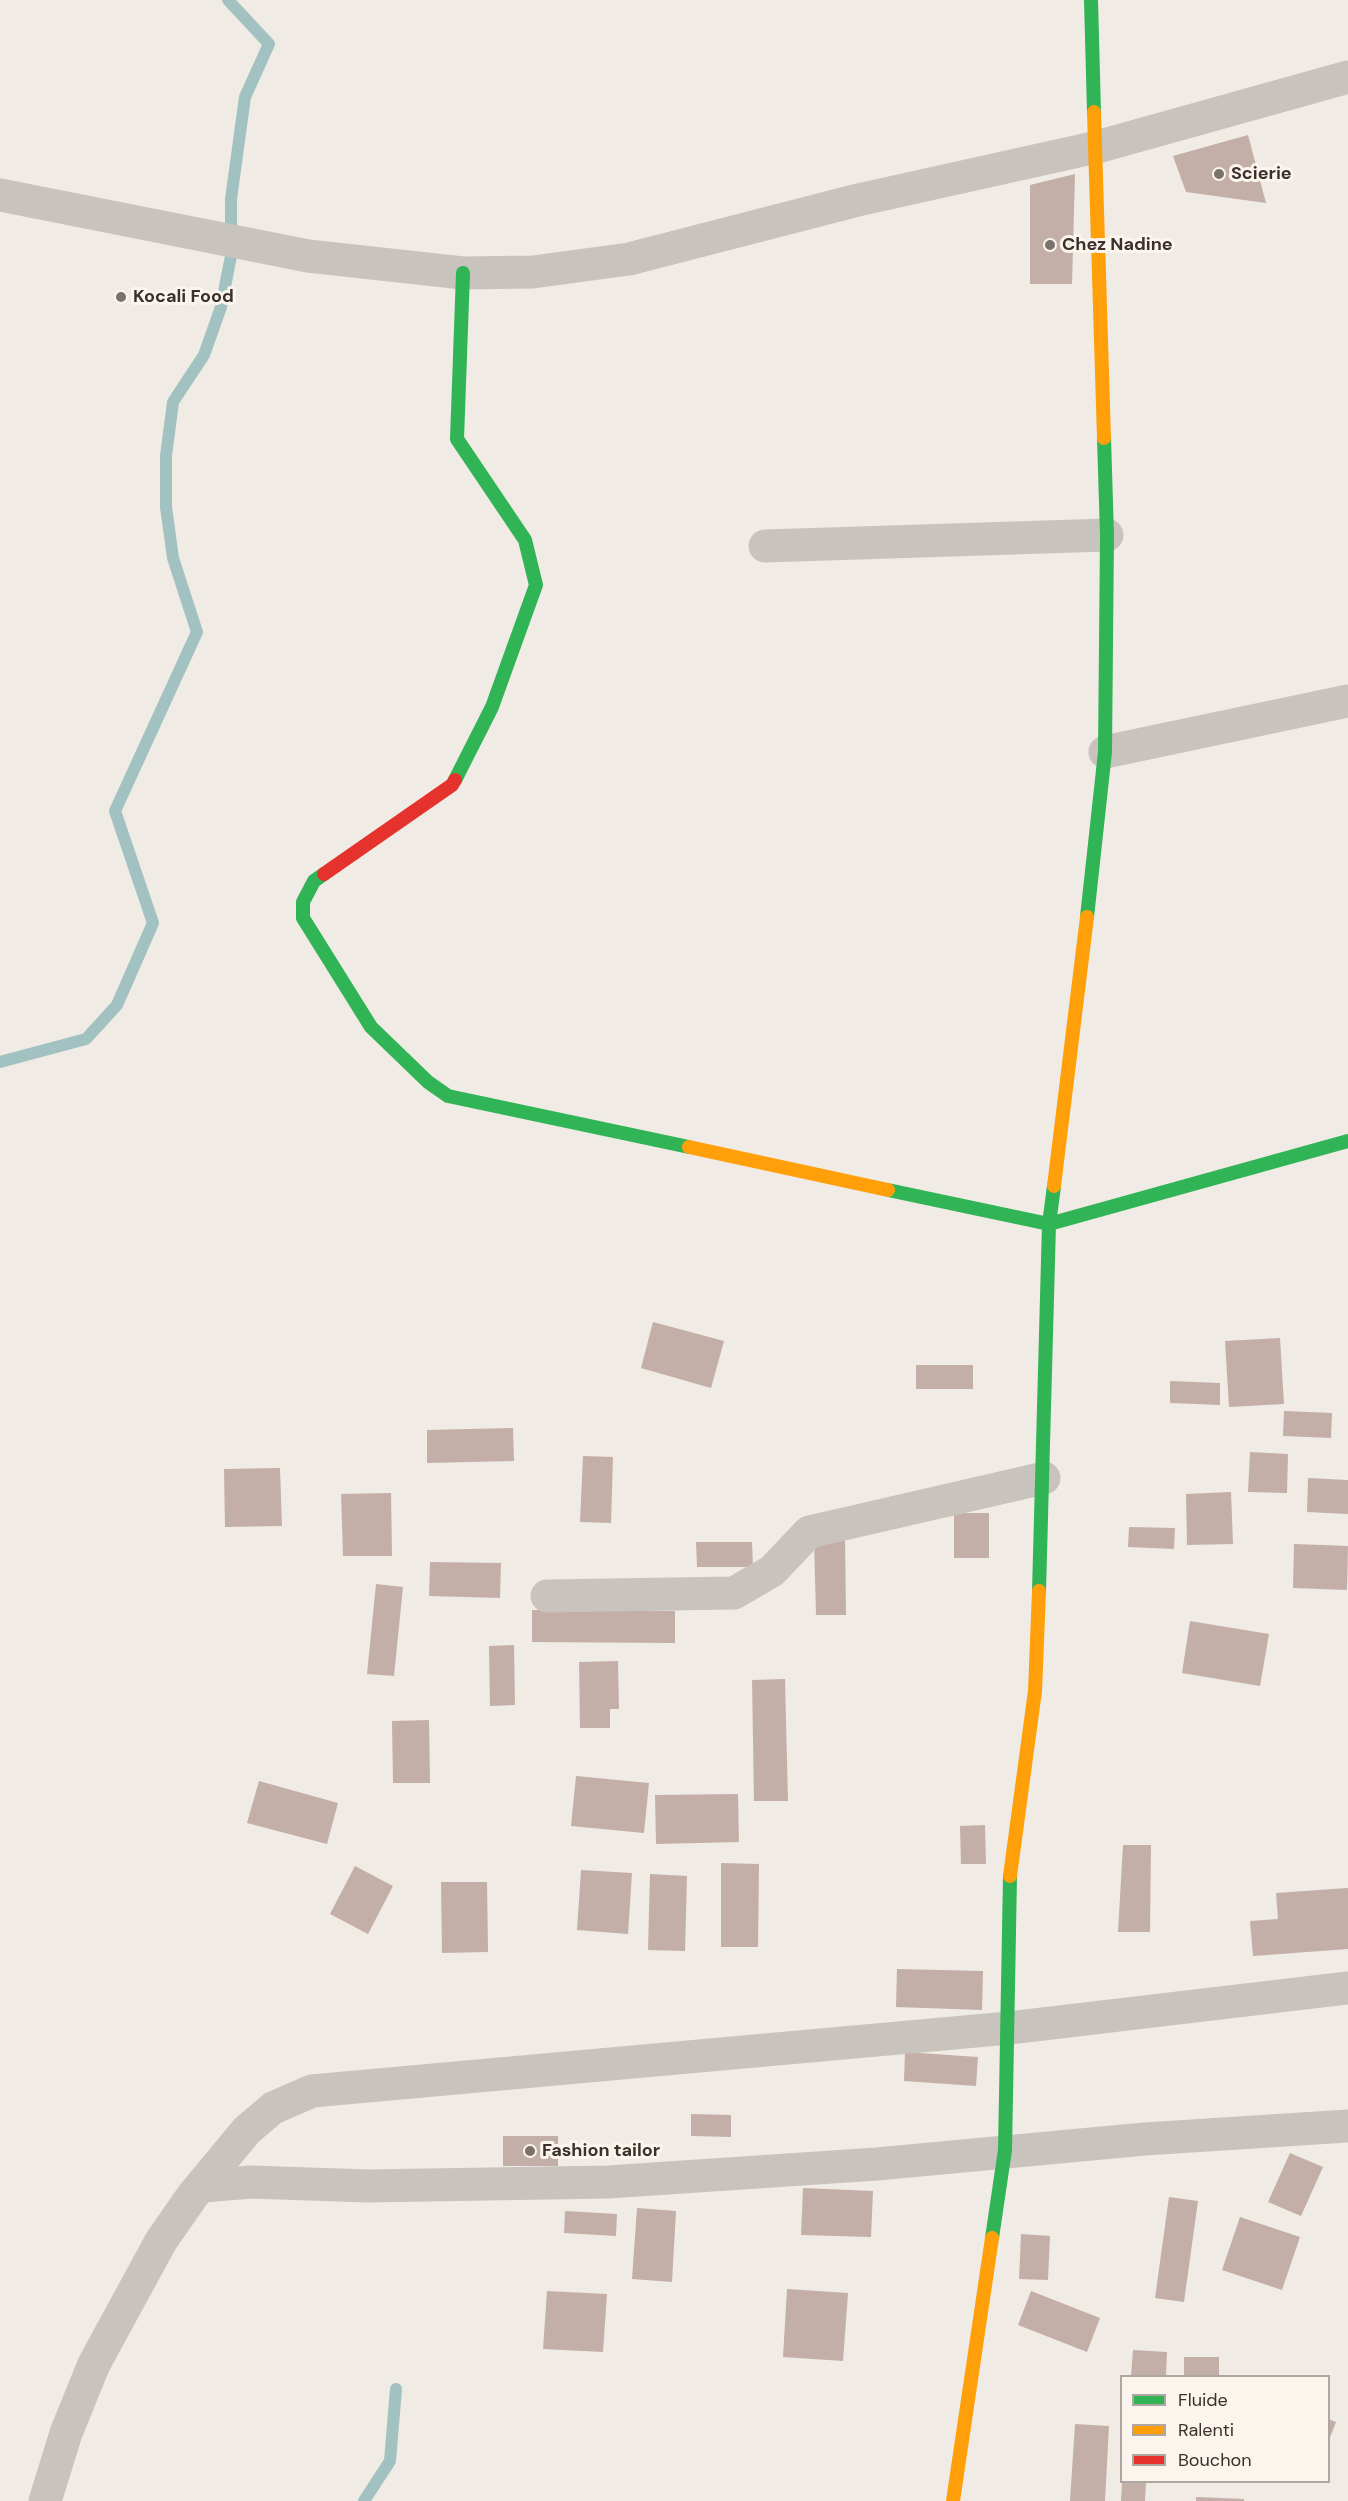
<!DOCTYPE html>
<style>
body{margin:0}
#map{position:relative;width:1348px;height:2501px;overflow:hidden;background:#f0ebe5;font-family:"DM Sans",sans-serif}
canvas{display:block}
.legend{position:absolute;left:1120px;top:2375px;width:210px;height:108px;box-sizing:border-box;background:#fbf5ee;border:2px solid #aea6a0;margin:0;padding:8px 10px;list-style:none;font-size:18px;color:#3b302b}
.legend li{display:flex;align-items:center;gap:12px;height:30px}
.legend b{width:30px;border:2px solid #aea6a0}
</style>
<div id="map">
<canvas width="1348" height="2501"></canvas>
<ul class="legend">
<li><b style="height:8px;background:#30b455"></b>Fluide</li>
<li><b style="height:8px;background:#ff9f0a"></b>Ralenti</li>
<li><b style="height:8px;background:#e5322d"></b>Bouchon</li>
</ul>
</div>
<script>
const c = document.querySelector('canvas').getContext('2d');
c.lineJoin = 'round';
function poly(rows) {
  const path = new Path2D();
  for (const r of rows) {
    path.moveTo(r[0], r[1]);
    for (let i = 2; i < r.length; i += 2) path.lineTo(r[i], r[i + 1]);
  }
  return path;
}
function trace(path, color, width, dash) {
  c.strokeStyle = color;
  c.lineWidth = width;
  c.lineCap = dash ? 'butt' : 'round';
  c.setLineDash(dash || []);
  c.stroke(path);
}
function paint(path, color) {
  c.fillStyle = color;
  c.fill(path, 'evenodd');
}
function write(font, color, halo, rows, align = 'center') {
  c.font = font + ' "DM Sans",sans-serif';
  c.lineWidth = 6;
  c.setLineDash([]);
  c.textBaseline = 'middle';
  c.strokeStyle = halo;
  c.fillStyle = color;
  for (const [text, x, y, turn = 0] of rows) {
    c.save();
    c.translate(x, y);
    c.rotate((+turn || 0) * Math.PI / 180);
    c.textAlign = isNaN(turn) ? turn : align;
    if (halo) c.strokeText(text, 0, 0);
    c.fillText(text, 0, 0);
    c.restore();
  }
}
trace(poly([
 [0,1062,86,1039,117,1005,153,923,115,811,197,632,173,558,166,507,166,456,173,402,204,355,221,307,231,256,231,199,245,97,269,44,228,0],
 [364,2501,390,2461,396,2389]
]), '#a1c2c1', 12);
paint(poly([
 [1248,135,1266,203,1186,192,1173,156],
 [1075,174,1072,284,1030,284,1030,185],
 [653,1322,724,1341,711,1388,641,1368],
 [1280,1338,1284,1404,1229,1407,1225,1341],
 [916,1365,973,1365,973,1389,916,1389],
 [1170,1381,1220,1383,1220,1405,1170,1403],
 [1284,1411,1332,1413,1331,1438,1283,1436],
 [513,1428,514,1461,427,1463,427,1430],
 [1250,1452,1288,1454,1287,1493,1248,1492],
 [583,1456,613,1457,611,1523,580,1522],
 [280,1468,282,1526,225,1527,224,1469],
 [1308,1478,1348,1480,1348,1514,1307,1512],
 [1231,1492,1233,1544,1187,1545,1186,1494],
 [391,1493,392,1556,343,1556,341,1494],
 [954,1513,989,1513,989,1558,954,1558],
 [1129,1527,1175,1528,1174,1549,1128,1547],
 [845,1538,846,1615,816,1615,814,1539],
 [696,1542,752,1542,753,1567,697,1567],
 [1294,1544,1348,1546,1347,1590,1293,1588],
 [430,1562,501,1563,500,1598,429,1596],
 [376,1584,403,1587,394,1676,367,1674],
 [532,1610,675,1611,675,1643,532,1642],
 [1190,1621,1269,1634,1260,1686,1182,1673],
 [514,1645,515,1705,490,1706,489,1646],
 [618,1661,619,1709,610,1709,610,1728,580,1728,579,1662],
 [785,1679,788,1801,754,1801,752,1680],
 [429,1720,430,1783,393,1783,392,1721],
 [576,1776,649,1783,644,1833,571,1826],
 [259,1781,338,1803,327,1844,247,1823],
 [738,1794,739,1842,656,1844,655,1795],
 [985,1825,986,1864,961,1864,960,1826],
 [1123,1845,1151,1845,1150,1932,1118,1932],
 [721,1863,759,1864,758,1947,721,1947],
 [355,1866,393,1886,368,1934,330,1914],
 [581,1870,632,1873,628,1934,577,1930],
 [650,1874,687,1876,685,1951,648,1950],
 [441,1882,487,1882,488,1952,442,1953],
 [1348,1888,1348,1949,1253,1956,1250,1921,1278,1919,1276,1893],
 [897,1969,983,1971,982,2010,896,2007],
 [905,2052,978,2057,976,2086,904,2081],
 [691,2114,731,2115,731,2137,691,2136],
 [503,2136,558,2136,558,2166,503,2166],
 [1290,2153,1323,2167,1301,2216,1268,2202],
 [803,2188,873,2191,871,2237,801,2235],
 [1169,2197,1198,2201,1184,2302,1155,2298],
 [637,2208,676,2211,672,2282,632,2279],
 [565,2211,617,2214,616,2236,564,2233],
 [1240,2217,1300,2237,1282,2290,1222,2270],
 [1021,2234,1050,2236,1048,2280,1019,2279],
 [787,2289,848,2293,843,2361,783,2357],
 [547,2291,607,2294,603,2352,543,2349],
 [1031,2291,1100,2318,1087,2352,1018,2325],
 [1133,2350,1167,2352,1166,2376,1131,2376],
 [1184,2357,1219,2357,1219,2376,1184,2376],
 [1328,2419,1336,2422,1329,2440,1328,2440],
 [1075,2424,1109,2426,1105,2501,1070,2501],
 [1122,2482,1146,2482,1145,2501,1121,2501],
 [1196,2497,1244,2499,1244,2501,1196,2501]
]), '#c3afa7');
trace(poly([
 [0,195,308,256,463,273,533,272,629,259,858,200,1097,147,1348,77],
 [765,546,1107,535],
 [1105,752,1348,701],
 [547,1596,734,1593,772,1571,809,1532,1044,1478],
 [203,2186,251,2182,368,2186,608,2182,877,2164,1145,2139,1348,2126],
 [45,2501,66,2433,94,2364,161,2241,193,2195,247,2130,273,2108,312,2091,1009,2028,1348,1988]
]), '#c9c3be', 33);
trace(poly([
 [1091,0,1094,112],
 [455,780,492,707,536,585,525,540,457,439,463,273],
 [324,874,314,881,303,902,303,918,371,1027,428,1082,448,1096,689,1147],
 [1087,917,1105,752,1107,535,1104,438],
 [888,1190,1049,1224,1348,1141],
 [1039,1591,1049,1224,1054,1186],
 [992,2238,1005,2150,1010,1876]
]), '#30b455', 14);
trace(poly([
 [1094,112,1104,438],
 [689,1147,888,1190],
 [1054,1186,1087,917],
 [1010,1876,1035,1691,1039,1591],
 [953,2501,992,2238]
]), '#ff9f0a', 14);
trace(poly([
 [324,874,452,785,455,780]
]), '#e5322d', 14);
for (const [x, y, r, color] of [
 [1219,174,6,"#7a716c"],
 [1050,245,6,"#7a716c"],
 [121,297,6,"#7a716c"],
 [530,2151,6,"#7a716c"]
]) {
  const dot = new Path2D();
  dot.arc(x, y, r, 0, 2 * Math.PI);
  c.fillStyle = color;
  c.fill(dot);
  trace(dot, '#fbf5ee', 2);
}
write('bold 18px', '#3b302b', '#fbf5ee', [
 ["Scierie",1231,174],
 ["Chez Nadine",1062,245],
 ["Kocali Food",133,297],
 ["Fashion tailor",542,2151]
], 'left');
</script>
